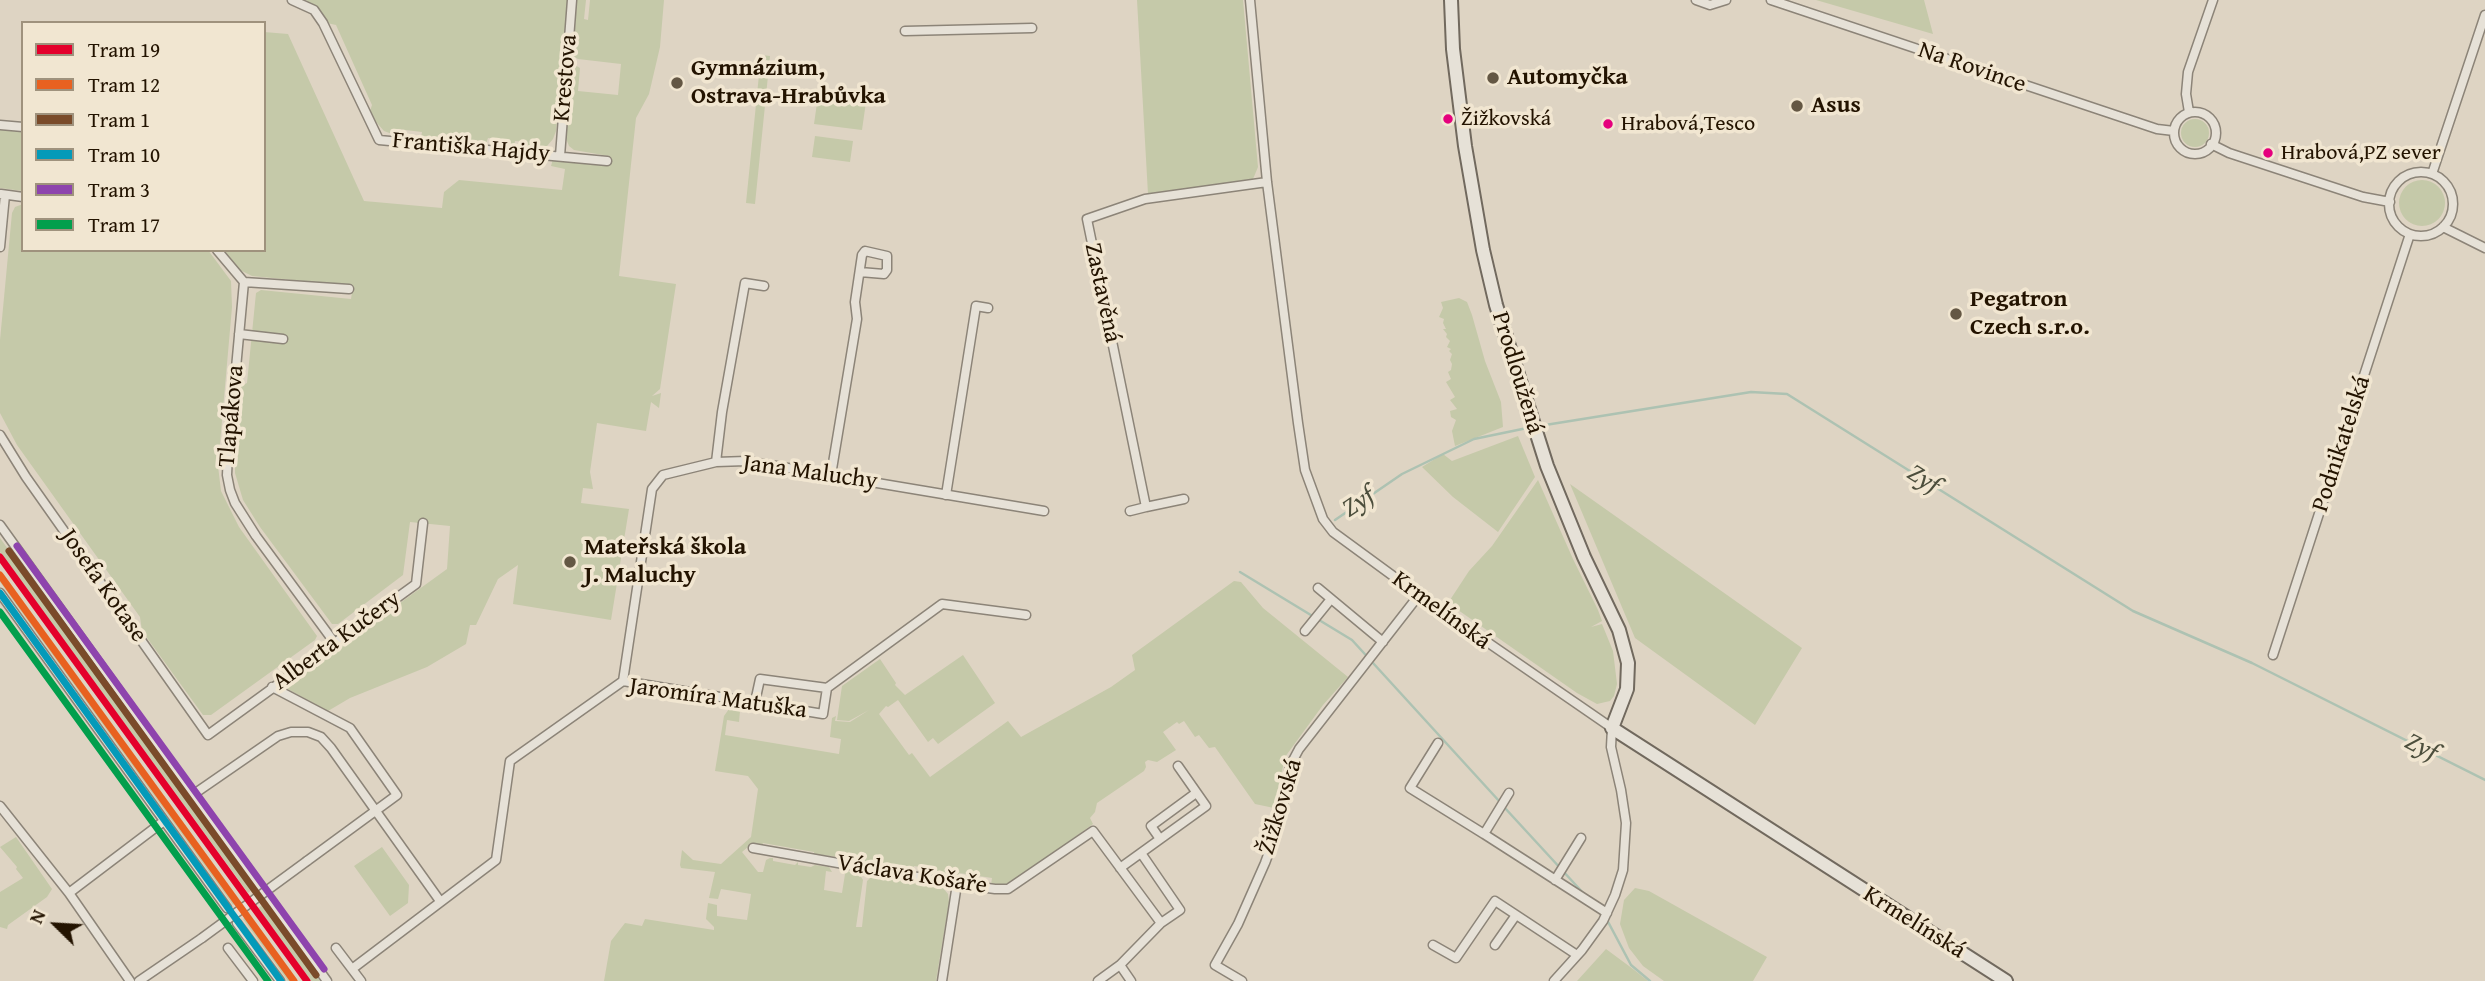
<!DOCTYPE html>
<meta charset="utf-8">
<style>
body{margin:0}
#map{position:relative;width:2485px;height:981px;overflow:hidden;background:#ded4c3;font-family:"Gentium Book Plus",serif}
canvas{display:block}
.legend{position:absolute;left:21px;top:21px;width:245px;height:231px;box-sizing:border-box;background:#f1e6d1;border:2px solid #9f927d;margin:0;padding:9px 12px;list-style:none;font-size:21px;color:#231300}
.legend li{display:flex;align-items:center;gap:14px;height:35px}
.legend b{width:35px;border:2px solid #9f927d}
.north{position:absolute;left:21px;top:890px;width:70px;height:70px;-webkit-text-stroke:5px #f1e6d1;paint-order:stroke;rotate:294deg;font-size:19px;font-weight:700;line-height:28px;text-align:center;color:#231300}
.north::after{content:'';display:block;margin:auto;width:24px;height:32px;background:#231300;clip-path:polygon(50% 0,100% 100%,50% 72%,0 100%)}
</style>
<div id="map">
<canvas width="2485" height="981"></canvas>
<ul class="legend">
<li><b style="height:9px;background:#e4002b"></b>Tram 19</li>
<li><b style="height:9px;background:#e86120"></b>Tram 12</li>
<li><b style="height:9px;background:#7a4b2a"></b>Tram 1</li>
<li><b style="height:9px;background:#049ab9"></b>Tram 10</li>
<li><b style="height:9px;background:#8e44ad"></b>Tram 3</li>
<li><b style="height:9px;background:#029f4d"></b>Tram 17</li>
</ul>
<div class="north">N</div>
</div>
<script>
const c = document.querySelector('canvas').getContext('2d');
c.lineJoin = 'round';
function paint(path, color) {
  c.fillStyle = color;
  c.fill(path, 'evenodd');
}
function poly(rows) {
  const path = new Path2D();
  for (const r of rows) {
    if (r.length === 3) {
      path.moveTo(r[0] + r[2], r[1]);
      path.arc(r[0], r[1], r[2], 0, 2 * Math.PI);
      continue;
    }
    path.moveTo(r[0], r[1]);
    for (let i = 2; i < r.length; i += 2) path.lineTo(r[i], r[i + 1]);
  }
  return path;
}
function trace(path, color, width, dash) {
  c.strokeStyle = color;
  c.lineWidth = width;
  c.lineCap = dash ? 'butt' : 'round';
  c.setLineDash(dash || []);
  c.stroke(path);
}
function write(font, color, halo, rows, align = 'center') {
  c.font = font + ' "Gentium Book Plus",serif';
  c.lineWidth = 7;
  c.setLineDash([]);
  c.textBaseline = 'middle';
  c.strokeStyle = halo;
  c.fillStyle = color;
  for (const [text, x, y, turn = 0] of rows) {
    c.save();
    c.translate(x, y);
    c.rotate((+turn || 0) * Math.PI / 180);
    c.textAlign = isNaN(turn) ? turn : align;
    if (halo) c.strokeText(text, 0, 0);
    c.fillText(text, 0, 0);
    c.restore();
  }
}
paint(poly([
 [306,0,569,0,556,131,553,139,547,146,534,149,527,148,527,142,515,141,514,147,499,146,500,139,488,138,486,144,455,141,455,135,440,134,439,140,421,138,422,132,397,129,395,135,384,131,369,114,372,105,336,25,327,23,321,12],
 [577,0,586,0,584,19,588,20,590,0,664,0,660,47,649,94,636,118,619,276,676,284,660,389,652,396,661,393,659,408,651,402,646,431,597,423,590,472,593,489,583,488,581,503,629,509,611,620,513,604,518,565,498,579,476,625,470,625,466,644,427,667,350,698,328,711,284,687,447,569,450,526,410,522,403,575,338,624,332,624,260,527,243,500,235,473,235,448,241,386,247,383,256,293,261,290,351,299,353,286,252,276,240,270,224,250,264,250,264,32,288,34,364,201,442,208,444,192,459,180,562,190,565,169,551,166,553,159,608,164,609,156,574,150,569,146,565,136,571,68,575,65,580,68,578,91,618,95,621,64,578,59,573,56],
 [1137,0,1243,0,1258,167,1253,179,1148,194],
 [1816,0,1924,0,1933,34],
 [761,55,770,56,755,204,746,203],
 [818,96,866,102,862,130,814,124],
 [2195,133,14],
 [0,129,23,132,23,191,0,188],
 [815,136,853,141,850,162,812,157],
 [2422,203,23],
 [23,204,23,250,208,250,231,281,232,307,218,466,221,491,239,527,317,636,315,640,211,715,203,715,142,631,140,617,17,445,0,413,0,340,12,213,15,207],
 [1459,298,1467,302,1472,315,1485,361,1501,402,1503,427,1455,446,1452,431,1456,420,1451,417,1450,411,1457,409,1450,400,1455,397,1446,382,1451,379,1448,372,1451,370,1452,364,1450,360,1452,354,1449,351,1451,349,1447,347,1450,341,1446,337,1447,334,1443,329,1446,329,1443,323,1444,319,1439,317,1443,308,1441,302],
 [1518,436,1535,477,1498,532,1453,497,1422,467,1443,454,1452,461],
 [1538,480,1573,559,1598,610,1602,621,1591,627,1602,624,1613,651,1617,684,1614,696,1610,701,1597,704,1577,693,1448,603,1469,571,1492,546],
 [1570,484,1802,648,1755,725,1635,638],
 [0,538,253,889,248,893,0,552],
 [0,571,238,900,233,905,0,582],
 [1234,581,1241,582,1263,608,1348,677,1323,705,1285,757,1274,808,1255,804,1215,747,1209,748,1199,735,1195,737,1184,721,1179,724,1177,722,1163,732,1176,750,1157,762,1148,760,1145,762,1146,767,1144,771,1097,803,1095,812,1090,818,1093,824,1020,877,1006,884,991,885,992,878,959,873,958,880,936,877,937,870,914,866,913,873,894,869,893,865,886,863,885,868,877,867,875,864,838,860,837,857,823,855,821,857,814,855,814,852,763,843,762,848,749,846,742,852,758,872,763,872,766,860,770,858,773,858,773,861,795,865,798,862,798,865,811,867,815,865,829,867,832,872,826,871,824,890,842,893,845,874,840,873,840,871,858,872,863,880,856,927,862,927,867,881,873,875,935,884,943,888,948,894,949,902,936,981,604,981,611,941,625,923,642,926,645,919,714,930,714,927,706,919,708,903,717,905,717,916,747,920,751,894,721,889,718,899,709,898,715,872,681,868,680,865,682,850,693,860,721,864,751,837,758,789,748,776,715,771,724,716,729,709,740,711,739,722,727,720,725,735,839,754,841,739,830,737,832,718,836,716,835,721,850,722,869,710,849,721,837,720,842,686,880,659,896,683,895,685,905,695,963,655,995,703,938,744,933,738,928,742,898,700,888,707,886,706,879,714,909,755,912,753,930,777,1008,721,1021,737,1111,687,1135,670,1132,655],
 [16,837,52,889,47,897,8,925,7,929,0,927,0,892,23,878,16,869,17,867,0,847],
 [382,847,409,885,408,903,390,916,354,866],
 [1635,888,1649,891,1767,957,1753,981,1664,981,1643,966,1629,948,1620,924,1624,900],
 [264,904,320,981,311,981,258,908],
 [248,915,294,978,291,981,288,981,243,919],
 [1606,949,1633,969,1648,981,1577,981]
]), '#c5c9a9');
trace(poly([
 [1539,426,1751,392,1787,394,2133,611,2252,663,2485,780],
 [1335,520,1402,474,1474,439,1532,427],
 [1240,572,1352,640,1500,802],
 [1504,807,1585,895],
 [1606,918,1631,965,1650,981]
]), '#adc2b2', 2.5);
const minor = poly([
 [292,0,314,10,323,23,379,140,607,161],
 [1250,0,1267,182,1298,423,1305,470,1323,519,1333,532,1419,595,1612,728,1611,747,1621,790,1626,823,1623,870,1615,895,1603,921,1582,950,1554,981],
 [1696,0,1710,5,1726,0],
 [1771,0,2157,129,2174,131],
 [905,31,1032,28],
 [2189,112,2186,94,2188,72,2213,0],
 [2195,133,21],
 [0,125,23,127],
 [2211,144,2229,153,2363,197,2390,202],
 [560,156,572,0],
 [2421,204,32],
 [2432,174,2485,15],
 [1,194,23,197],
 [2443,227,2485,248],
 [0,247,5,195],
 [217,250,244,282,228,454,227,475,230,490,235,503,256,536,334,642],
 [244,282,349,289],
 [239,334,283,339],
 [0,435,26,477,208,735,416,584,423,523],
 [716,462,722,412,745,283,764,286],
 [831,475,857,319,855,302,862,255,865,251,887,256,887,270,884,274,860,272],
 [946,495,976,306,988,308],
 [1184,499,1146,507,1087,219,1145,199,1267,182],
 [1130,511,1146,507],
 [0,525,259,886],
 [1318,588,1383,642],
 [0,593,227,908],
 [1305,631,1331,599],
 [2273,655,2410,234],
 [623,681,652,489,663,475,716,462,746,461,1044,511],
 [272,687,350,728,397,795,307,861],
 [755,702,760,679,827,688],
 [1438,743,1410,788,1484,834],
 [1509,793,1484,834,1607,913],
 [194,794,278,736,291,732,308,732,321,737,331,748,440,901],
 [0,806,69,893,130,981],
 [1160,839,1151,826,1196,793],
 [753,848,957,884,995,889,1008,889,1093,831,1161,923],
 [1120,868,1206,806,1178,766],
 [1555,880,1581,838],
 [69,893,164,821],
 [269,900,327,981],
 [237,923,280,981],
 [1433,945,1456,958,1495,901,1577,955],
 [1495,945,1516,915],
 [228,948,253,981],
 [336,948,361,981],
 [1120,965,1161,923,1180,910,1141,853],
 [352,969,496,860,510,761,623,681,823,714,827,688,942,604,1026,615],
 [139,981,202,938],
 [942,981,957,884],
 [1098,981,1120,965,1131,981],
 [1242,981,1215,965,1238,924,1265,863,1279,825,1290,766,1299,749,1419,595]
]);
const secondary = poly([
 [1451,0,1453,49,1465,146,1483,250,1496,305,1547,466,1584,557,1619,630,1628,663,1627,689,1612,728,2006,981]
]);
trace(minor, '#8c8478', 11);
trace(secondary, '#71695e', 16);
trace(minor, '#e6e1d7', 8);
trace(secondary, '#e6e1d7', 12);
const minorBridge = poly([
 [202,938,307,861]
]);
trace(minorBridge, '#8c8478', 11, []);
trace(minorBridge, '#e6e1d7', 8);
trace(poly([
 [0,557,307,981]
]), '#e4002b', 7);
trace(poly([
 [0,575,294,981]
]), '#e86120', 7);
trace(poly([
 [9,551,316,975]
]), '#7a4b2a', 7);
trace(poly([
 [0,593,281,981]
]), '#049ab9', 7);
trace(poly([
 [17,546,324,969]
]), '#8e44ad', 7);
trace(poly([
 [0,612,268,981]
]), '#029f4d', 7);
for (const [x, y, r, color] of [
 [1493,78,7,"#645744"],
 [677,83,7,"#645744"],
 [1797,106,7,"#645744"],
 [1448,119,6,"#e5007d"],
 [1608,124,6,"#e5007d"],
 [2268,153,6,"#e5007d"],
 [1956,314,7,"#645744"],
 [570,562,7,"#645744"]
]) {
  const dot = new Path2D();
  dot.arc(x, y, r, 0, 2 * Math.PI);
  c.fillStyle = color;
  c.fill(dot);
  trace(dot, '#f1e6d1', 2.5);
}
write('22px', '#231300', '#f1e6d1', [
 ["Žižkovská",1461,119],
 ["Hrabová,Tesco",1621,124],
 ["Hrabová,PZ sever",2281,153]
], 'left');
write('24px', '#231300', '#f1e6d1', [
 ["Na Rovince",1972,68,19],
 ["Krestova",566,78,-85],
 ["Františka Hajdy",471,148,5],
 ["Zastavěná",1102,293,78],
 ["Prodloužená",1517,373,73],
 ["Tlapákova",232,416,-85],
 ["Podnikatelská",2342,444,-72],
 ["Jana Maluchy",810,473,8],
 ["Josefa Kotase",103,586,55],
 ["Krmelínská",1441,611,36],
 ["Alberta Kučery",337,641,-36],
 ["Jaromíra Matuška",718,699,8],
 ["Žižkovská",1281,807,-73],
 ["Václava Košaře",912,875,9],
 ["Krmelínská",1914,923,32]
]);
write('bold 24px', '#231300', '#f1e6d1', [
 ["Gymnázium,",691,69],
 ["Ostrava-Hrabůvka",691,97],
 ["Automyčka",1507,78],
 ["Asus",1811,106],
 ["Pegatron",1970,300],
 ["Czech s.r.o.",1970,328],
 ["Mateřská škola",584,548],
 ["J. Maluchy",584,576]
], 'left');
write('italic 26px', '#4c4e3c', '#f1e6d1', [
 ["Zyf",1923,480,32],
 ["Zyf",1359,503,-34],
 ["Zyf",2421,748,27]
]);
</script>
